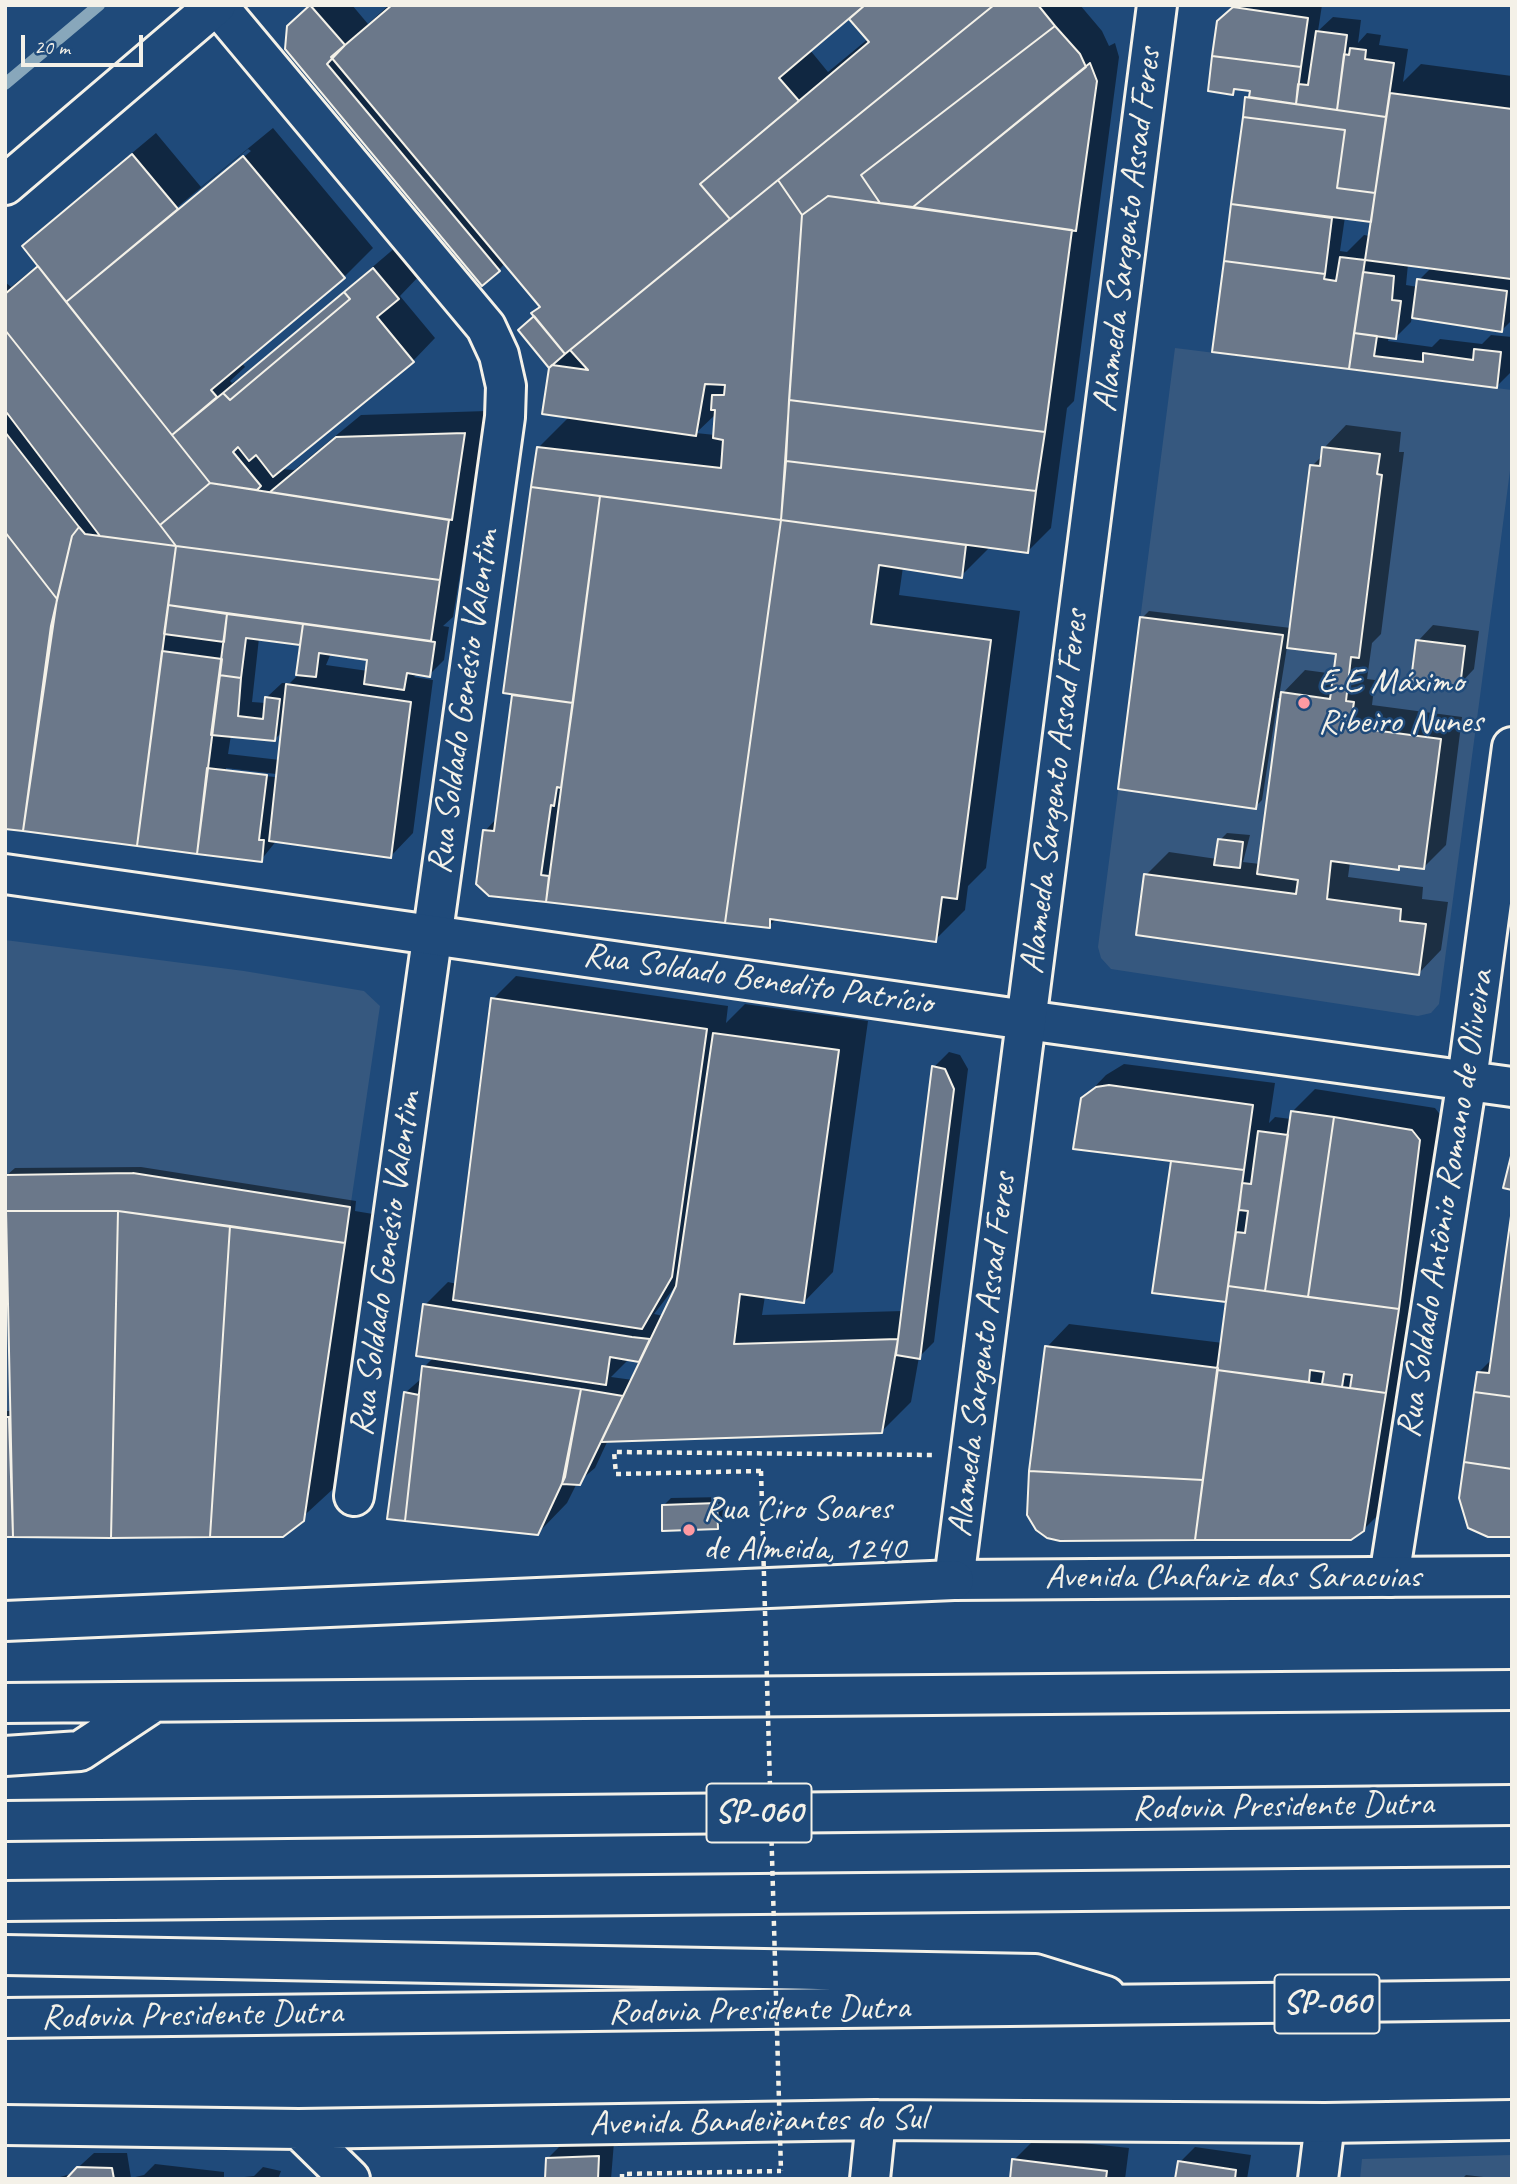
<!DOCTYPE html>
<meta charset="utf-8">
<style>
body{margin:0}
#map{position:relative;width:1517px;height:2184px;overflow:hidden;background:#1f4a7a;font-family:Caveat,sans-serif}
canvas{display:block}
.frame{position:absolute;inset:0;border:7px solid #f4f1e8;pointer-events:none}
.scale{position:absolute;left:21px;top:35px;width:122px;height:32px;box-sizing:border-box;border:4px solid #f4f1e8;border-top:0;padding-left:9px;font-size:21px;line-height:24px;white-space:nowrap;color:#f4f1e8;-webkit-text-stroke:5px #1f4a7a;paint-order:stroke}
</style>
<div id="map">
<canvas width="1517" height="2184"></canvas>
<div class="frame"></div>
<div class="scale">20 m</div>
</div>
<script>
const c = document.querySelector('canvas').getContext('2d');
c.lineJoin = 'round';
function paint(path, color) {
  c.fillStyle = color;
  c.fill(path, 'evenodd');
}
function poly(rows) {
  const path = new Path2D();
  for (const r of rows) {
    path.moveTo(r[0], r[1]);
    for (let i = 2; i < r.length; i += 2) path.lineTo(r[i], r[i + 1]);
  }
  return path;
}
function trace(path, color, width, dash) {
  c.strokeStyle = color;
  c.lineWidth = width;
  c.lineCap = dash ? 'butt' : 'round';
  c.setLineDash(dash || []);
  c.stroke(path);
}
function write(font, color, halo, rows, align = 'center') {
  c.font = font + ' Caveat,sans-serif';
  c.lineWidth = 5;
  c.setLineDash([]);
  c.textBaseline = 'middle';
  c.strokeStyle = halo;
  c.fillStyle = color;
  for (const [text, x, y, turn = 0] of rows) {
    c.save();
    c.translate(x, y);
    c.rotate((+turn || 0) * Math.PI / 180);
    c.textAlign = isNaN(turn) ? turn : align;
    if (halo) c.strokeText(text, 0, 0);
    c.fillText(text, 0, 0);
    c.restore();
  }
}
paint(poly([
 [1175,348,1512,390,1512,456,1439,1004,1431,1013,1418,1016,1111,969,1101,958,1098,947],
 [5,940,244,971,364,991,380,1006,304,1521,283,1537,5,1538],
 [1512,2155,1512,2179,1360,2179,1362,2159]
]), '#36587f');
paint(poly([
 [311,5,352,5,368,24,389,5,1080,5,1102,31,1109,46,1115,43,1119,57,1100,201,1074,401,1067,408,1051,528,1028,551,991,546,961,576,903,567,899,595,1020,611,986,868,968,886,965,910,935,940,777,918,769,926,490,894,485,831,497,818,514,693,539,447,570,416,550,369,556,363,534,313,541,306,505,263,499,270,289,27],
 [849,16,868,39,828,72,810,50],
 [717,413,715,435,696,433],
 [1235,5,1322,5,1318,31,1333,17,1361,20,1358,43,1367,33,1381,35,1379,45,1408,49,1403,82,1421,64,1512,76,1512,320,1501,331,1412,316,1411,322,1396,337,1389,336,1388,341,1432,347,1440,339,1482,344,1491,335,1512,337,1512,371,1497,386,1214,351,1247,98,1252,90,1238,88,1232,93,1218,21],
 [1345,217,1373,221,1370,236,1364,235,1347,252,1340,251],
 [1408,264,1432,267,1419,280,1418,287,1406,285],
 [273,128,373,248,344,277,241,362,245,367,230,381,232,383,248,373,396,247,420,275,400,296,435,338,413,361,281,469,294,470,361,415,487,411,453,617,443,626,449,627,444,660,429,675,418,673,414,677,433,680,413,833,391,856,277,840,261,860,5,827,5,282,11,287,39,264,25,246,47,224,156,133,201,187],
 [248,149,251,151,99,277,96,274],
 [259,638,302,644,298,675,290,683,282,683,266,698,266,703,252,702],
 [331,653,369,658,368,671,326,665],
 [283,731,280,760,228,754,231,735,274,740],
 [226,768,276,774,275,777,226,772],
 [1346,425,1401,432,1399,452,1404,452,1381,634,1372,643,1367,679,1375,680,1372,705,1462,717,1446,845,1423,868,1402,865,1398,868,1350,862,1348,877,1423,887,1422,899,1448,902,1441,950,1419,973,1146,875,1169,852,1217,859,1220,840,1227,833,1250,835,1243,862,1260,864,1282,699,1278,698,1262,800,1255,807,1142,618,1149,611,1291,628,1312,466,1323,455,1324,448],
 [1287,647,1338,653,1335,674,1305,670,1279,697],
 [1433,625,1479,631,1474,669,1459,685,1418,641],
 [516,976,728,1006,726,1023,745,1004,868,1021,833,1272,804,1302,765,1296,762,1315,903,1311,934,1067,949,1052,960,1055,968,1069,934,1342,919,1357,911,1402,882,1431,608,1440,595,1468,577,1483,567,1503,538,1533,405,1393,422,1378,424,1367,434,1357,425,1305,448,1282,457,1284,493,999],
 [674,1288,677,1289,664,1316,654,1314],
 [645,1354,633,1380,611,1377,628,1360,639,1360],
 [1124,1064,1275,1083,1269,1123,1275,1117,1291,1119,1292,1112,1315,1089,1435,1108,1442,1117,1393,1500,1363,1530,1034,1526,1027,1505,1047,1347,1069,1324,1223,1343,1228,1301,1173,1160,1083,1099,1106,1075],
 [141,1167,356,1201,355,1211,373,1214,333,1489,283,1535,5,1535,5,1411,12,1411,7,1175,15,1168],
 [1493,1358,1512,1535,1478,1373],
 [724,1497,724,1520,717,1528,664,1505,671,1498],
 [1036,2138,1129,2148,1125,2179,1012,2179,1014,2160],
 [614,2142,611,2179,546,2179,548,2158,563,2143],
 [1195,2147,1251,2155,1247,2179,1177,2179,1180,2162],
 [94,2153,127,2153,131,2178,144,2175,155,2164,224,2172,224,2179,53,2179,71,2174],
 [263,2167,281,2171,278,2179,225,2179,254,2176],
 [1466,2175,1501,2179,1462,2179]
]), '#0007');
trace(poly([
 [5,84,99,5]
]), '#88a7bb', 12);
const building = poly([
 [310,5,345,45,327,64,500,271,482,286,285,49,287,26,310,5],
 [392,5,865,5,779,78,799,101,700,184,730,219,565,354,531,313,540,307,331,57,392,5],
 [865,5,994,5,730,219,700,184,869,42,849,19,865,5],
 [994,5,1038,5,1055,26,861,175,880,203,828,196,802,215,778,180,994,5],
 [1233,7,1308,18,1301,67,1212,56,1217,21,1233,7],
 [1055,26,1080,54,1086,67,913,207,880,203,861,175,1055,26],
 [1316,31,1347,35,1337,110,1296,104,1298,84,1308,85,1316,31],
 [1350,48,1366,50,1365,59,1394,63,1386,117,1337,110,1344,54,1349,55,1350,48],
 [1212,56,1301,67,1296,104,1249,97,1250,91,1234,89,1233,95,1208,91,1212,56],
 [1090,63,1097,81,1076,231,913,207,1090,63],
 [1390,93,1512,109,1511,279,1365,260,1390,93],
 [1245,97,1386,117,1375,193,1337,188,1345,130,1243,117,1245,97],
 [1243,117,1345,130,1337,188,1375,193,1371,222,1231,204,1243,117],
 [132,154,178,209,66,302,22,246,132,154],
 [243,156,345,278,211,390,217,397,172,435,66,302,243,156],
 [778,180,802,215,781,520,531,487,537,447,721,468,723,440,713,438,715,410,711,410,712,395,724,395,725,385,705,384,696,436,542,414,549,368,552,365,588,370,570,350,778,180],
 [828,196,1072,230,1045,432,789,400,802,215,828,196],
 [1231,204,1332,218,1325,274,1224,261,1231,204],
 [1340,257,1365,260,1349,369,1212,352,1224,261,1325,274,1324,279,1336,281,1340,257],
 [38,266,210,483,160,525,5,330,5,294,38,266],
 [373,268,399,299,377,317,414,362,273,477,256,455,249,461,238,447,233,452,261,486,257,490,210,483,172,435,223,393,230,400,350,299,344,292,373,268],
 [1363,272,1394,276,1392,300,1401,301,1396,339,1354,333,1363,272],
 [1417,279,1507,291,1502,332,1412,318,1417,279],
 [344,292,350,299,230,400,223,393,344,292],
 [534,316,565,354,549,368,518,330,534,316],
 [5,330,160,525,176,546,100,536,7,413,5,415,5,330],
 [1354,333,1377,336,1374,356,1423,362,1423,353,1473,360,1474,349,1501,352,1497,388,1349,369,1354,333],
 [789,400,1045,432,1036,491,786,461,789,400],
 [5,432,79,527,72,536,57,599,5,532,5,432],
 [465,433,452,520,270,492,336,437,465,433],
 [1322,447,1380,454,1377,474,1382,475,1359,658,1351,657,1346,701,1354,702,1350,727,1441,739,1424,869,1399,866,1399,870,1331,861,1327,899,1401,909,1400,921,1426,924,1419,975,1136,935,1144,874,1296,894,1298,880,1257,874,1281,692,1330,699,1336,654,1287,648,1310,465,1320,466,1322,447],
 [786,461,1036,491,1028,553,781,520,786,461],
 [210,483,449,520,440,580,176,546,160,525,210,483],
 [531,487,600,496,573,703,503,693,531,487],
 [600,496,781,520,725,923,546,902,600,496],
 [781,520,966,545,962,578,879,565,871,624,991,640,957,899,942,897,936,942,770,919,770,928,725,923,781,520],
 [79,527,85,534,176,546,137,846,23,831,51,626,72,536,79,527],
 [5,532,57,599,23,831,5,829,5,532],
 [176,546,440,580,431,641,168,605,176,546],
 [168,605,227,614,224,642,164,634,168,605],
 [227,614,303,624,300,645,246,638,241,678,219,675,227,614],
 [1140,617,1283,635,1256,809,1118,789,1140,617],
 [303,624,435,642,430,677,407,673,404,690,364,684,367,660,319,653,316,677,296,675,303,624],
 [1416,640,1465,646,1460,687,1411,680,1416,640],
 [162,651,222,659,197,854,137,846,162,651],
 [219,675,241,678,238,716,263,719,265,697,280,699,275,741,211,735,219,675],
 [286,684,411,702,391,858,269,841,286,684],
 [512,695,573,703,561,788,557,787,554,806,551,805,541,875,549,876,546,902,489,896,476,884,483,830,494,831,512,695],
 [207,768,267,775,259,840,264,840,262,862,197,854,207,768],
 [1218,839,1243,842,1240,868,1214,865,1218,839],
 [491,998,707,1029,672,1277,642,1329,453,1300,491,998],
 [713,1033,839,1050,804,1303,740,1294,734,1344,898,1339,882,1433,601,1442,676,1286,713,1033],
 [932,1066,945,1069,954,1089,920,1359,896,1355,932,1066],
 [1109,1085,1253,1105,1244,1170,1073,1149,1081,1098,1096,1087,1109,1085],
 [1291,1111,1334,1117,1308,1297,1265,1291,1291,1111],
 [1334,1117,1412,1130,1420,1140,1399,1309,1308,1297,1334,1117],
 [1258,1131,1288,1135,1265,1291,1228,1286,1236,1232,1245,1233,1248,1211,1239,1210,1242,1183,1251,1184,1258,1131],
 [1511,1156,1512,1156,1512,1190,1503,1188,1511,1156],
 [1171,1161,1244,1170,1226,1302,1152,1293,1171,1161],
 [133,1173,350,1207,345,1243,118,1211,6,1211,6,1175,133,1173],
 [1512,1209,1512,1397,1474,1392,1477,1372,1489,1373,1512,1209],
 [6,1211,118,1211,111,1538,13,1537,6,1211],
 [118,1211,230,1226,210,1537,111,1538,118,1211],
 [230,1226,345,1243,304,1521,283,1537,210,1537,230,1226],
 [1228,1286,1399,1309,1386,1393,1350,1388,1352,1375,1344,1374,1342,1387,1322,1384,1324,1372,1310,1370,1309,1382,1217,1370,1228,1286],
 [423,1304,632,1337,650,1339,639,1362,610,1357,606,1385,416,1356,423,1304],
 [1045,1346,1218,1368,1203,1480,1029,1471,1045,1346],
 [422,1366,581,1389,565,1477,538,1535,405,1521,422,1366],
 [1217,1370,1386,1393,1364,1531,1351,1540,1195,1540,1217,1370],
 [581,1389,623,1396,580,1485,562,1484,581,1389],
 [404,1392,419,1395,405,1521,387,1519,404,1392],
 [1474,1392,1512,1397,1512,1469,1464,1462,1474,1392],
 [5,1417,9,1417,13,1537,5,1537,5,1417],
 [1464,1462,1512,1469,1512,1537,1488,1537,1468,1528,1459,1498,1464,1462],
 [1029,1471,1203,1480,1195,1540,1060,1541,1047,1538,1036,1530,1027,1515,1029,1471],
 [717,1503,718,1529,662,1531,662,1505,717,1503],
 [599,2156,598,2179,545,2179,546,2158,599,2156],
 [1012,2159,1107,2171,1106,2179,1010,2179,1012,2159],
 [1178,2161,1236,2170,1235,2179,1175,2179,1178,2161],
 [77,2167,112,2168,114,2179,66,2179,77,2167]
]);
paint(building, '#6b788a');
trace(building, '#f4f1e8', 2);
const street = poly([
 [217,5,486,327,499,355,506,386,505,417,354,1496],
 [1026,1020,1512,1087],
 [1389,1577,1467,1080,1512,747],
 [1318,2179,1325,2123]
]);
const secondary = poly([
 [1157,5,954,1580,1512,1576],
 [5,185,216,5],
 [5,874,1026,1020],
 [5,2125,299,2129,876,2120,1325,2123,1512,2120],
 [299,2129,350,2179],
 [870,2179,876,2120]
]);
const highway = poly([
 [5,1621,954,1580],
 [5,1703,1512,1690],
 [5,1756,80,1751,154,1702],
 [5,1821,1512,1805],
 [5,1901,1512,1887],
 [5,1955,1035,1974,1106,1996],
 [5,2018,1512,2000]
]);
trace(street, '#f4f1e8', 44);
trace(secondary, '#f4f1e8', 44);
trace(highway, '#f4f1e8', 44);
trace(poly([
 [761,1471,616,1474,614,1452,932,1455],
 [622,2179,622,2174,781,2171]
]), '#f4f1e8', 4.5, [5, 5]);
trace(street, '#1f4a7a', 38);
trace(secondary, '#1f4a7a', 38);
trace(highway, '#1f4a7a', 38);
trace(poly([
 [761,1471,781,2171]
]), '#f4f1e8', 4.5, [5, 5]);
for (const [x, y, r, color] of [
 [1304,703,7,"#ff9aa2"],
 [689,1530,7,"#ff9aa2"]
]) {
  const dot = new Path2D();
  dot.arc(x, y, r, 0, 2 * Math.PI);
  c.fillStyle = color;
  c.fill(dot);
  trace(dot, '#1f4a7a', 2.5);
}
for (const [x, y, w] of [
 [759,1813,105],
 [1327,2004,105]
]) {
  const box = new Path2D();
  box.roundRect(x - w / 2, y - 29.5, w, 59, 5);
  c.fillStyle = '#1f4a7a';
  c.fill(box);
  trace(box, '#f4f1e8', 2);
}
write('bold 33px', '#f4f1e8', null, [
 ["SP-060",759,1813],
 ["SP-060",1327,2004]
]);
write('35px', '#f4f1e8', '#1f4a7a', [
 ["Alameda Sargento Assad Feres",1128,230,-83],
 ["Rua Soldado Genésio Valentim",464,702,-82],
 ["Alameda Sargento Assad Feres",1055,792,-83],
 ["Rua Soldado Benedito Patrício",758,980,8],
 ["Rua Soldado Antônio Romano de Oliveira",1446,1204,-81],
 ["Rua Soldado Genésio Valentim",386,1264,-82],
 ["Alameda Sargento Assad Feres",983,1355,-83],
 ["Avenida Chafariz das Saracuias",1233,1578],
 ["Rodovia Presidente Dutra",1283,1807,-1],
 ["Rodovia Presidente Dutra",759,2011,-1],
 ["Rodovia Presidente Dutra",192,2016,-1],
 ["Avenida Bandeirantes do Sul",758,2122,-1]
]);
write('35px', '#f4f1e8', '#1f4a7a', [
 ["E.E Máximo",1318,683],
 ["Ribeiro Nunes",1318,723],
 ["Rua Ciro Soares",703,1510],
 ["de Almeida, 1240",703,1550]
], 'left');
</script>
